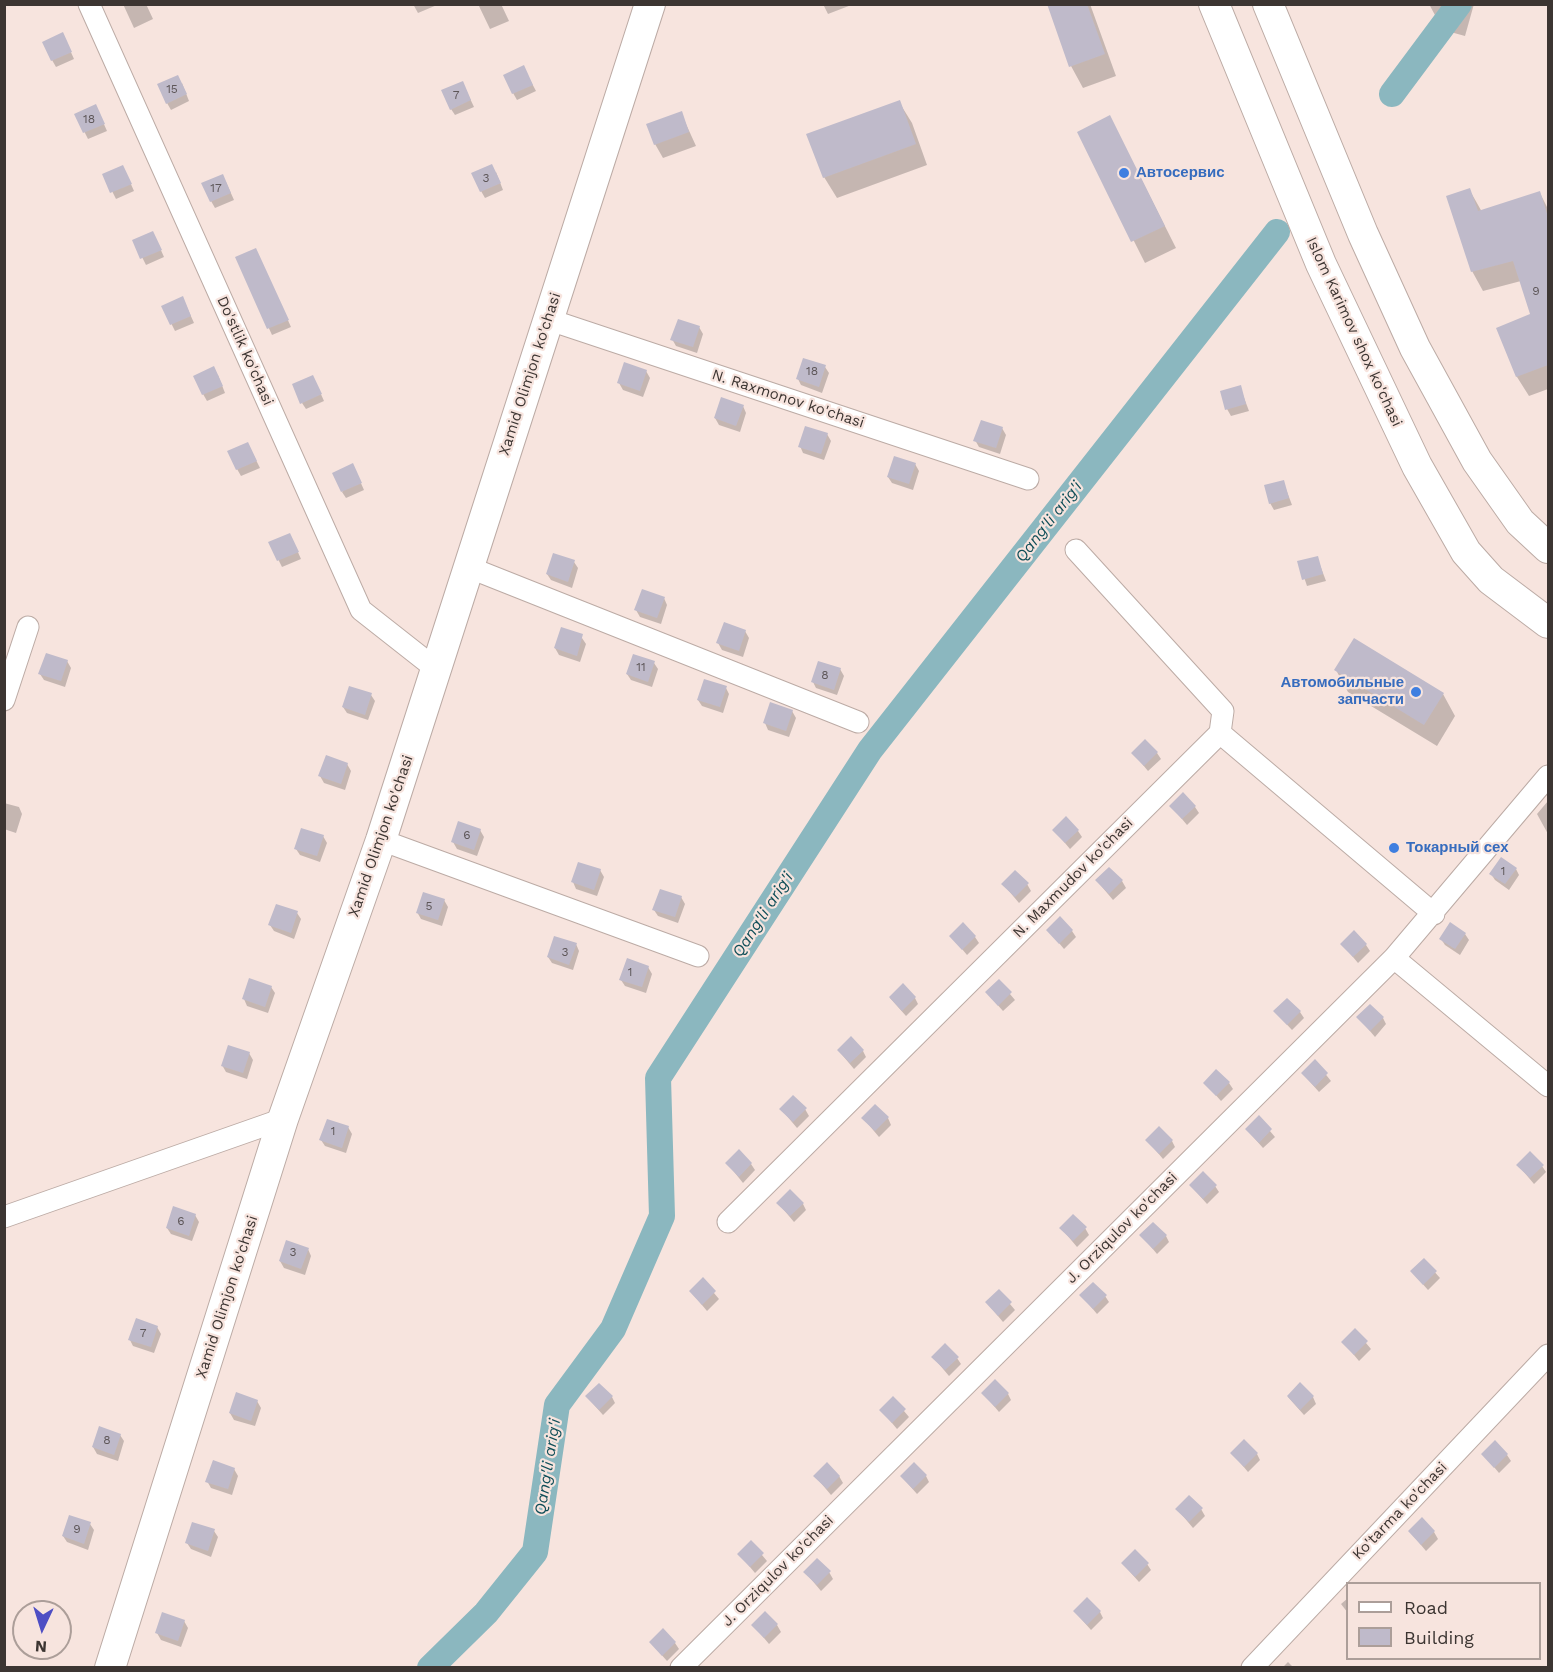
<!DOCTYPE html>
<meta charset="utf-8">
<style>
body{margin:0}
#map{position:relative;width:1553px;height:1672px;overflow:hidden;background:#f7e4de;font-family:"Work Sans",sans-serif}
canvas{display:block}
.frame{position:absolute;inset:0;border:6px solid #3c3532;pointer-events:none}
.legend{position:absolute;left:1346px;top:1582px;width:195px;height:78px;box-sizing:border-box;background:#f7e4de;border:2px solid #ac9e99;margin:0;padding:8px 10px;list-style:none;font-size:18px;color:#3c3532}
.legend li{display:flex;align-items:center;gap:12px;height:30px}
.legend b{width:30px;border:2px solid #ac9e99}
.north{position:absolute;left:12px;top:1600px;width:60px;height:60px;box-sizing:border-box;background:#f7e4de;border:2px solid #ac9e99;border-radius:50%;rotate:184deg;font-size:16px;font-weight:700;line-height:24px;text-align:center;color:#3c3532}
.north::after{content:'';display:block;margin:auto;width:21px;height:27px;background:#4e4ec4;clip-path:polygon(50% 0,100% 100%,50% 72%,0 100%)}
</style>
<div id="map">
<canvas width="1553" height="1672"></canvas>
<div class="frame"></div>
<ul class="legend">
<li><b style="height:8px;background:#fff"></b>Road</li>
<li><b style="height:16px;background:#bfbaca"></b>Building</li>
</ul>
<div class="north">N</div>
</div>
<script>
const c = document.querySelector('canvas').getContext('2d');
c.lineJoin = 'round';
function paint(path, color) {
  c.fillStyle = color;
  c.fill(path, 'evenodd');
}
function poly(rows) {
  const path = new Path2D();
  for (const r of rows) {
    path.moveTo(r[0], r[1]);
    for (let i = 2; i < r.length; i += 2) path.lineTo(r[i], r[i + 1]);
  }
  return path;
}
function trace(path, color, width, dash) {
  c.strokeStyle = color;
  c.lineWidth = width;
  c.lineCap = dash ? 'butt' : 'round';
  c.setLineDash(dash || []);
  c.stroke(path);
}
function write(font, color, halo, rows, align = 'center') {
  c.font = font + ' "Work Sans",sans-serif';
  c.lineWidth = 4.5;
  c.setLineDash([]);
  c.textBaseline = 'middle';
  c.strokeStyle = halo;
  c.fillStyle = color;
  for (const [text, x, y, turn = 0] of rows) {
    c.save();
    c.translate(x, y);
    c.rotate((+turn || 0) * Math.PI / 180);
    c.textAlign = isNaN(turn) ? turn : align;
    if (halo) c.strokeText(text, 0, 0);
    c.fillText(text, 0, 0);
    c.restore();
  }
}
paint(poly([
 [123,4,146,4,153,19,134,28],
 [413,4,437,4,437,5,418,13],
 [478,4,501,4,509,21,490,29],
 [823,4,854,4,828,14],
 [1048,4,1090,4,1116,76,1083,88,1071,66],
 [1429,4,1474,4,1465,36,1443,30],
 [66,41,74,59,56,67,52,60],
 [527,74,536,91,517,100,513,93],
 [182,83,189,101,171,110,167,103],
 [466,90,474,107,455,115,451,109],
 [899,102,912,123,927,165,837,198,824,177],
 [99,113,107,131,88,139,76,115],
 [681,113,696,146,663,158,655,144],
 [1110,117,1176,248,1145,263,1079,132],
 [496,172,503,190,485,198,481,191],
 [126,173,134,191,116,199,104,175],
 [226,182,234,200,215,208,211,201],
 [1469,189,1482,212,1540,193,1548,209,1548,389,1529,396,1517,377,1498,329,1532,315,1521,281,1483,291,1472,271],
 [156,239,164,257,146,265,134,241],
 [259,256,291,327,272,335,237,258],
 [186,305,194,323,175,331,163,307],
 [699,327,703,334,697,353,676,346,672,339],
 [825,367,829,373,822,393,801,385,798,379],
 [646,371,650,378,643,397,623,390,619,383],
 [218,375,225,393,207,401,203,394],
 [316,383,324,401,306,409,302,403],
 [1240,387,1249,411,1231,416,1227,409],
 [743,406,746,413,740,432,719,425,715,418],
 [1002,428,1006,435,1000,454,979,447,975,440],
 [827,434,831,441,824,460,803,453,800,446],
 [251,450,260,468,241,476,237,469],
 [915,464,919,471,913,490,892,483,888,477],
 [356,472,364,490,346,498,342,492],
 [1283,481,1292,505,1274,510,1270,503],
 [293,541,301,559,282,567,270,543],
 [1317,557,1326,581,1307,586,1299,562],
 [574,562,578,568,572,588,551,580,547,574],
 [664,598,667,605,661,624,640,617,636,610],
 [745,631,749,638,743,657,722,650,718,643],
 [582,638,586,644,580,662,559,655,555,648],
 [67,661,71,668,65,687,44,680,40,674],
 [654,663,658,669,652,687,631,680,627,674],
 [840,669,844,676,837,695,816,688,813,682],
 [1336,670,1443,694,1455,716,1437,746,1348,692],
 [726,688,729,694,723,713,702,706,698,700],
 [371,695,375,701,368,720,347,713,343,707],
 [792,711,796,718,789,737,768,730,765,723],
 [1133,753,1157,753,1161,759,1148,771],
 [347,764,351,771,345,790,324,783,320,776],
 [1548,801,1548,834,1537,814],
 [4,803,19,807,22,814,16,833,4,829],
 [1171,806,1195,807,1199,813,1187,825],
 [480,830,484,837,477,856,457,849,453,842],
 [1054,830,1078,831,1082,837,1070,849],
 [323,836,327,843,320,862,300,855,296,849],
 [1516,869,1519,875,1509,890,1495,880,1491,874],
 [600,870,604,877,597,896,576,889,573,882],
 [1097,881,1122,881,1126,888,1113,900],
 [1003,884,1027,884,1031,891,1019,903],
 [681,897,685,904,678,923,658,916,654,910],
 [444,900,448,907,442,926,421,919,417,912],
 [297,913,301,919,294,939,274,931,270,925],
 [1048,930,1072,931,1076,937,1064,949],
 [1465,934,1469,940,1460,955,1445,945,1441,939],
 [951,936,975,937,979,943,967,955],
 [576,944,579,951,573,970,552,963,548,957],
 [1342,944,1366,945,1370,951,1358,963],
 [648,967,652,974,646,993,625,986,621,980],
 [999,981,1015,1000,1003,1011,987,993],
 [271,987,275,993,268,1013,247,1006,244,999],
 [890,998,915,998,918,1004,906,1016],
 [1275,1012,1300,1012,1304,1018,1292,1030],
 [1358,1017,1383,1018,1386,1024,1375,1037],
 [838,1050,863,1051,866,1057,854,1069],
 [249,1053,253,1060,247,1079,226,1072,222,1065],
 [1315,1061,1331,1081,1319,1092,1303,1074],
 [1205,1083,1229,1083,1233,1089,1221,1101],
 [781,1109,805,1109,809,1116,797,1128],
 [863,1118,888,1118,891,1125,879,1137],
 [1259,1118,1275,1137,1263,1148,1247,1130],
 [348,1127,352,1134,346,1153,325,1146,321,1140],
 [1147,1140,1172,1141,1175,1147,1163,1159],
 [727,1163,751,1164,755,1170,743,1183],
 [1518,1165,1542,1166,1546,1172,1534,1184],
 [1191,1186,1215,1186,1219,1192,1207,1204],
 [778,1203,803,1204,806,1210,794,1222],
 [195,1215,199,1222,192,1241,171,1234,167,1228],
 [1061,1228,1085,1228,1089,1235,1077,1247],
 [1141,1235,1166,1236,1169,1242,1157,1254],
 [308,1249,311,1256,305,1275,284,1268,280,1261],
 [1424,1260,1440,1278,1428,1290,1412,1272],
 [703,1280,719,1299,707,1311,691,1292],
 [999,1291,1015,1310,1003,1322,987,1303],
 [1081,1295,1105,1296,1109,1302,1097,1314],
 [157,1327,161,1334,154,1353,133,1346,130,1340],
 [1355,1330,1371,1349,1359,1361,1343,1342],
 [933,1357,957,1358,961,1364,949,1376],
 [983,1393,1008,1394,1011,1400,999,1412],
 [587,1397,612,1397,615,1403,603,1415],
 [1288,1397,1313,1397,1316,1404,1304,1415],
 [893,1398,909,1417,897,1429,881,1410],
 [257,1401,261,1408,255,1426,234,1420,230,1413],
 [120,1435,124,1441,118,1461,97,1454,93,1447],
 [1232,1453,1257,1454,1260,1460,1248,1472],
 [1483,1454,1507,1455,1511,1461,1499,1473],
 [234,1469,238,1476,232,1495,211,1488,207,1481],
 [815,1476,839,1476,843,1483,831,1495],
 [901,1476,926,1476,929,1482,917,1494],
 [1177,1509,1201,1509,1205,1516,1193,1528],
 [90,1524,94,1530,88,1550,67,1542,63,1536],
 [214,1531,218,1537,211,1557,191,1549,187,1543],
 [1410,1532,1434,1532,1438,1539,1426,1551],
 [751,1542,767,1561,755,1573,739,1554],
 [1123,1564,1147,1564,1151,1570,1139,1582],
 [805,1572,829,1572,833,1579,821,1591],
 [1348,1598,1348,1613,1341,1604],
 [1075,1612,1100,1612,1103,1618,1091,1630],
 [184,1621,188,1628,181,1647,161,1640,157,1633],
 [753,1625,777,1625,781,1632,769,1644],
 [651,1643,675,1643,679,1649,667,1661],
 [1288,1662,1294,1668,1282,1668]
]), '#0003');
trace(poly([
 [1392,94,1459,4],
 [430,1668,486,1613,535,1552,557,1405,613,1329,662,1216,658,1078,870,750,1277,232]
]), '#8bb7bf', 26);
paint(poly([
 [1047,4,1087,4,1105,54,1069,67],
 [63,32,72,52,51,61,42,42],
 [524,65,533,85,512,94,503,75],
 [178,75,187,94,166,104,157,84],
 [463,81,471,100,450,110,441,90],
 [900,100,916,144,823,178,806,134],
 [96,104,105,124,83,133,74,114],
 [682,111,689,132,654,145,646,124],
 [1110,115,1165,226,1131,242,1077,132],
 [492,164,501,183,480,192,471,173],
 [123,165,132,184,110,193,102,174],
 [223,174,231,193,210,202,201,183],
 [1470,188,1478,211,1540,191,1548,217,1548,365,1516,377,1496,328,1530,314,1513,261,1471,272,1446,196],
 [153,231,162,250,140,259,132,240],
 [256,248,289,320,267,329,235,257],
 [183,296,191,316,170,325,161,306],
 [678,319,700,326,693,347,670,340],
 [803,358,826,365,819,387,796,379],
 [624,362,647,370,640,391,617,383],
 [214,366,223,386,202,395,193,376],
 [313,375,322,394,300,404,292,384],
 [1241,385,1246,404,1225,410,1220,391],
 [721,397,744,405,736,426,714,418],
 [981,420,1003,427,996,448,973,441],
 [805,426,828,433,821,454,798,447],
 [248,442,257,461,236,470,227,451],
 [894,456,916,463,909,484,887,477],
 [353,463,362,483,341,492,332,473],
 [1284,480,1289,498,1269,504,1264,485],
 [290,533,299,552,277,561,268,542],
 [553,553,575,560,568,582,546,574],
 [1318,556,1323,574,1302,580,1297,561],
 [642,589,665,597,657,618,634,610],
 [724,622,746,630,739,651,716,643],
 [561,627,583,634,577,656,554,648],
 [1354,638,1444,693,1424,725,1334,670],
 [46,653,68,660,61,681,38,674],
 [633,654,655,661,648,682,626,674],
 [818,661,841,668,834,690,811,682],
 [704,679,727,686,720,707,697,700],
 [349,686,372,693,365,715,342,707],
 [770,702,793,710,786,731,763,723],
 [1145,739,1158,752,1144,766,1131,753],
 [326,755,348,763,341,784,318,776],
 [1183,792,1196,806,1182,819,1169,806],
 [1066,816,1079,830,1065,843,1052,830],
 [458,821,481,829,474,850,451,842],
 [301,828,324,835,317,856,294,849],
 [1501,857,1517,868,1505,884,1489,874],
 [578,862,601,869,594,890,571,882],
 [1109,867,1123,880,1109,894,1095,880],
 [1015,870,1029,883,1015,897,1001,884],
 [660,889,682,896,675,917,652,910],
 [423,892,445,899,438,920,416,913],
 [276,904,298,911,291,933,268,925],
 [1060,916,1073,930,1059,944,1046,930],
 [963,922,976,936,962,950,949,936],
 [1450,922,1466,933,1455,949,1439,939],
 [1354,930,1367,944,1353,957,1340,944],
 [554,936,577,943,569,965,547,957],
 [627,958,649,966,642,987,619,980],
 [249,978,272,986,265,1007,242,999],
 [999,979,1012,992,998,1006,985,992],
 [903,983,916,997,902,1011,889,997],
 [1287,998,1301,1011,1287,1025,1273,1011],
 [1370,1004,1384,1017,1370,1031,1356,1017],
 [851,1036,864,1050,850,1063,837,1050],
 [228,1045,250,1052,243,1073,221,1066],
 [1315,1059,1328,1073,1315,1087,1301,1073],
 [1216,1069,1230,1082,1216,1096,1203,1083],
 [793,1095,807,1108,793,1122,779,1109],
 [875,1104,889,1117,875,1131,861,1118],
 [1259,1115,1272,1129,1259,1143,1245,1129],
 [327,1119,349,1126,342,1148,319,1140],
 [1159,1126,1173,1140,1159,1154,1145,1140],
 [739,1149,752,1163,739,1177,725,1163],
 [1530,1151,1544,1165,1530,1178,1516,1165],
 [1203,1171,1217,1185,1203,1199,1189,1185],
 [790,1189,804,1203,790,1216,776,1203],
 [173,1206,196,1214,189,1236,166,1228],
 [1073,1214,1087,1227,1073,1241,1059,1228],
 [1153,1222,1167,1235,1153,1249,1139,1235],
 [286,1240,309,1248,301,1269,279,1261],
 [1424,1258,1437,1271,1423,1285,1410,1271],
 [703,1277,716,1291,702,1305,689,1291],
 [1093,1282,1107,1295,1093,1309,1079,1295],
 [999,1289,1012,1302,998,1316,985,1302],
 [136,1318,158,1326,151,1347,128,1340],
 [1355,1328,1368,1341,1354,1355,1341,1342],
 [945,1343,959,1357,945,1370,931,1357],
 [995,1379,1009,1393,995,1407,981,1393],
 [1300,1382,1314,1396,1300,1410,1287,1396],
 [599,1383,613,1396,599,1410,585,1396],
 [236,1392,258,1400,251,1421,229,1413],
 [893,1396,906,1409,892,1423,879,1410],
 [99,1426,121,1434,114,1455,92,1447],
 [1244,1439,1258,1453,1244,1467,1230,1453],
 [1495,1440,1508,1454,1494,1468,1481,1454],
 [213,1460,235,1468,228,1489,205,1482],
 [827,1462,840,1476,827,1489,813,1476],
 [914,1462,927,1475,913,1489,900,1476],
 [1189,1495,1203,1508,1189,1522,1175,1509],
 [69,1515,91,1522,84,1544,62,1536],
 [1422,1517,1435,1531,1421,1545,1408,1531],
 [192,1522,215,1529,208,1551,185,1543],
 [751,1540,764,1553,750,1567,737,1554],
 [1135,1549,1149,1563,1135,1577,1121,1563],
 [817,1558,831,1571,817,1585,803,1572],
 [1087,1597,1101,1611,1087,1625,1073,1611],
 [765,1611,778,1624,764,1638,751,1625],
 [162,1612,185,1620,178,1641,155,1633],
 [663,1628,676,1642,662,1656,649,1642]
]), '#bfbaca');
const minor = poly([
 [89,4,361,610,436,669],
 [547,319,1028,479],
 [1076,550,1223,711,1220,733],
 [468,567,858,722],
 [4,700,28,627],
 [381,840,698,956],
 [1394,958,1548,1086],
 [4,1217,283,1119],
 [728,1222,1220,733,1434,914],
 [681,1668,1394,958,1548,776],
 [1252,1668,1548,1355]
]);
const secondary = poly([
 [1214,4,1321,264,1417,466,1466,552,1491,580,1548,623],
 [1268,4,1363,234,1415,348,1477,461,1520,522,1548,548],
 [110,1668,283,1119,381,840,650,4]
]);
trace(minor, '#bcaba5', 23);
trace(secondary, '#bcaba5', 32);
trace(minor, '#fff', 21);
trace(secondary, '#fff', 30);
for (const [x, y, r, color] of [
 [1124,173,6,"#3f7fe0"],
 [1416,692,6,"#3f7fe0"],
 [1394,848,6,"#3f7fe0"]
]) {
  const dot = new Path2D();
  dot.arc(x, y, r, 0, 2 * Math.PI);
  c.fillStyle = color;
  c.fill(dot);
  trace(dot, '#f7e4de', 2);
}
write('12px', '#5d5658', null, [
 ["15",172,89],
 ["7",456,95],
 ["18",89,119],
 ["3",486,178],
 ["17",216,188],
 ["9",1536,291],
 ["18",812,371],
 ["11",641,667],
 ["8",825,675],
 ["6",467,835],
 ["1",1503,871],
 ["5",429,906],
 ["3",565,952],
 ["1",630,972],
 ["1",333,1131],
 ["6",181,1221],
 ["3",293,1252],
 ["7",143,1333],
 ["8",107,1440],
 ["9",77,1529]
]);
write('bold 15px', '#366cbe', '#f7e4de', [
 ["Автосервис",1136,173],
 ["Автомобильные",1404,683,"right"],
 ["запчасти",1404,700,"right"],
 ["Токарный сех",1406,848]
], 'left');
write('15px', '#3c3532', '#f7e4de', [
 ["Islom Karimov shox ko'chasi",1354,332,65],
 ["Do'stlik ko'chasi",245,351,66],
 ["Xamid Olimjon ko'chasi",530,374,-72],
 ["N. Raxmonov ko'chasi",788,399,18],
 ["Xamid Olimjon ko'chasi",381,836,-71],
 ["N. Maxmudov ko'chasi",1073,878,-45],
 ["J. Orziqulov ko'chasi",1122,1228,-45],
 ["Xamid Olimjon ko'chasi",227,1297,-72],
 ["Ko'tarma ko'chasi",1400,1511,-46],
 ["J. Orziqulov ko'chasi",778,1571,-45]
]);
write('italic 16px', '#0f4e58', '#f7e4de', [
 ["Qang'li arig'i",1049,522,-52],
 ["Qang'li arig'i",763,915,-57],
 ["Qang'li arig'i",548,1467,-81]
]);
</script>
